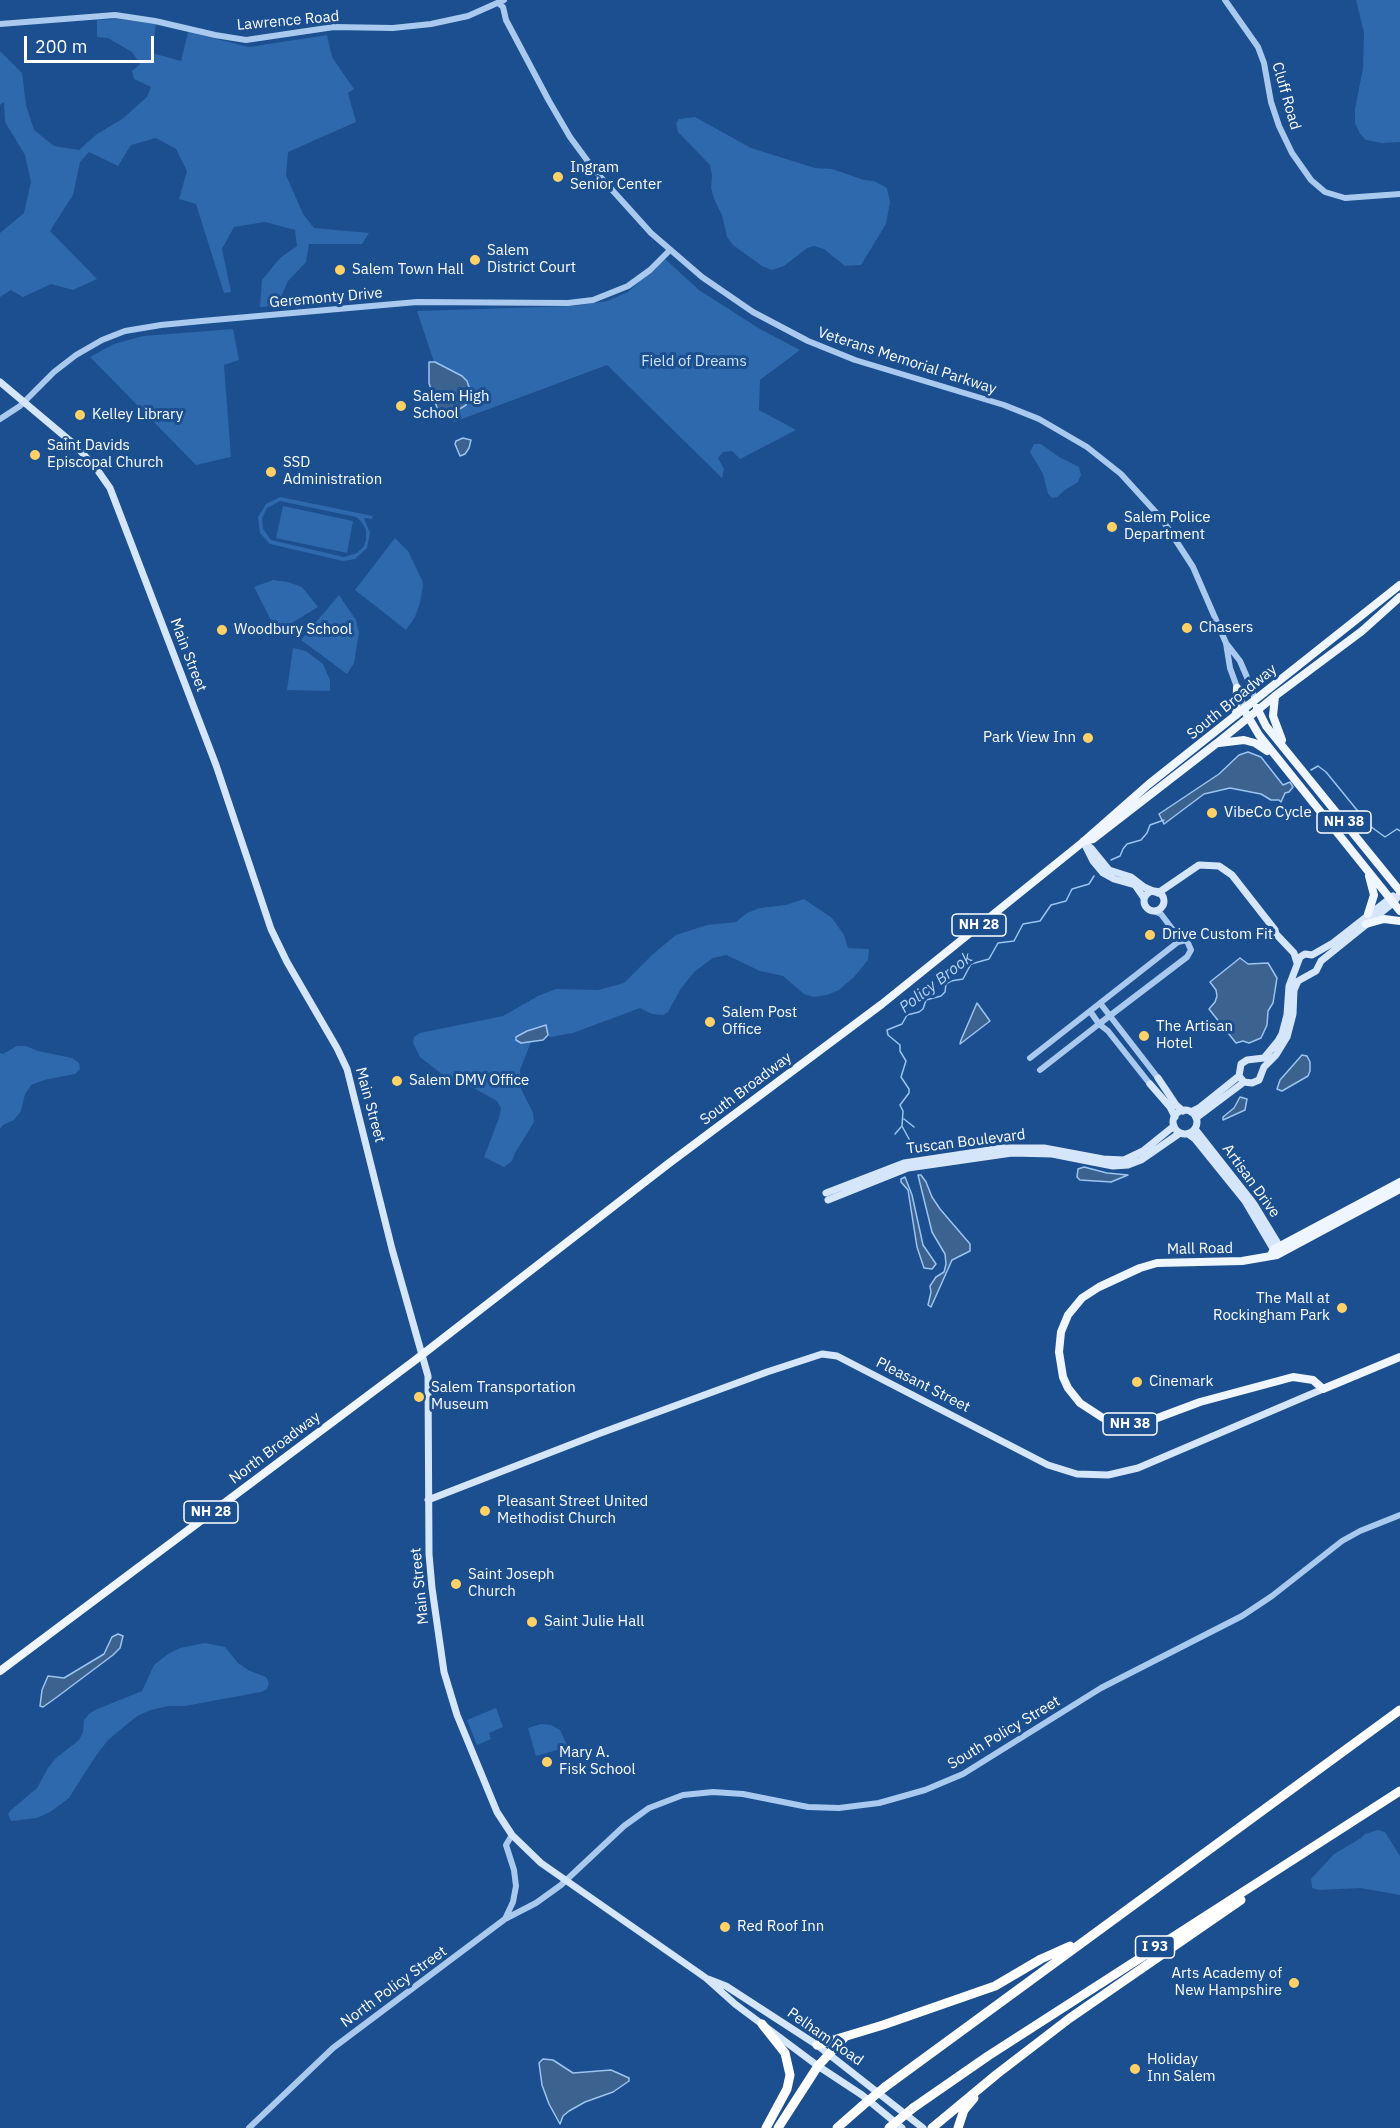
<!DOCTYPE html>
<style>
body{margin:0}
#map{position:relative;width:1400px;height:2128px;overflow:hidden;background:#1b4f8f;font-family:"IBM Plex Sans",sans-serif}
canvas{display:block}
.scale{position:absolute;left:24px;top:36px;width:130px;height:27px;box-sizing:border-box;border:3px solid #fff;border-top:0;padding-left:8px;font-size:18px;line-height:21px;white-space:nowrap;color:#fff;-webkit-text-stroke:4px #1b4f8f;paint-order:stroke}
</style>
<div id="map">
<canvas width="1400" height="2128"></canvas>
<div class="scale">200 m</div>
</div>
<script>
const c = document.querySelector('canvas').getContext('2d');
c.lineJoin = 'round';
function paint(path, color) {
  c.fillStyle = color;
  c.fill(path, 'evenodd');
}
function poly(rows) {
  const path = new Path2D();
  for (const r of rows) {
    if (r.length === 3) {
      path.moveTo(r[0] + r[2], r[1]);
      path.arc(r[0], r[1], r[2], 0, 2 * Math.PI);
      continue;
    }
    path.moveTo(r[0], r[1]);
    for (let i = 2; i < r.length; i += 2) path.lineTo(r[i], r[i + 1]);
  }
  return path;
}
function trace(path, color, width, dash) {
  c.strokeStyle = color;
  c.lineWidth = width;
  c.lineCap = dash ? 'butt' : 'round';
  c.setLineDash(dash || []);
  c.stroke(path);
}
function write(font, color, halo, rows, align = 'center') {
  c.font = font + ' "IBM Plex Sans",sans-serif';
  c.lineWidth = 6;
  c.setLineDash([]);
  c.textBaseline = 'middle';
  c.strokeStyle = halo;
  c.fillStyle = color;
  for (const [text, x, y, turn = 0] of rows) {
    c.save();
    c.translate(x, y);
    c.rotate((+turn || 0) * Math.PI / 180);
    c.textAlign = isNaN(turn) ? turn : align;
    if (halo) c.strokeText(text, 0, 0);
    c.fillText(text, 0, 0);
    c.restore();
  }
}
paint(poly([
 [1356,0,1400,0,1400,142,1382,143,1366,140,1360,134,1355,123,1355,109,1363,68,1364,33],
 [118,19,156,24,152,53,181,61,188,32,249,47,327,35,332,57,354,89,348,93,356,122,288,152,286,175,303,214,314,228,369,233,362,244,309,244,306,262,288,281,277,306,260,307,262,280,280,258,297,246,295,230,265,222,234,227,222,249,231,292,224,293,196,204,179,199,187,171,176,149,156,138,131,145,118,166,89,152,80,162,73,195,50,231,97,279,73,290,51,284,23,297,11,290,0,297,0,233,24,213,31,182,25,155,5,122,4,102,0,105,0,51,22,73,26,105,34,130,54,146,79,150,97,134,122,119,147,97,151,87,134,79,132,71,140,64,132,52,108,38,97,37,97,20],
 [695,117,751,148,815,168,832,169,864,180,874,181,887,188,890,202,886,224,861,265,845,266,824,249,814,246,807,248,784,266,772,270,762,266,733,245,727,237,722,215,714,199,711,188,712,176,710,165,678,132,676,123,679,119],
 [665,259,699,290,760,329,800,350,760,380,759,410,796,430,740,459,732,451,723,452,718,458,724,469,722,478,607,365,454,422,417,311,574,306,607,301,628,292],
 [233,329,239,360,224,365,231,457,209,462,196,465,90,357,114,344,143,336],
 [1034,444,1041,444,1059,457,1079,467,1081,475,1078,482,1065,490,1057,497,1052,498,1048,494,1043,474,1030,452],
 [280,497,373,516,372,519,364,518,370,533,367,548,355,559,343,561,270,544,260,533,258,517,266,504],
 [280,501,356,517,361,521,366,530,366,540,364,546,357,553,344,557,271,540,263,529,262,518,267,508],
 [283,506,353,521,347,553,276,538],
 [395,538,408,551,422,580,423,586,420,603,415,617,406,630,355,590],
 [273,580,288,582,302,587,318,607,277,632,254,587],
 [339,595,356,620,359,633,354,663,347,674,301,640],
 [293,648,306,651,323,664,330,680,330,691,287,690],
 [804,899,832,918,844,935,848,948,869,949,868,960,854,977,839,990,827,995,814,997,804,994,783,976,760,971,726,955,713,958,694,972,680,990,668,1012,663,1015,652,1014,640,1008,573,1033,550,1037,548,1035,546,1026,521,1042,531,1042,520,1070,521,1089,533,1113,534,1122,515,1153,512,1161,504,1167,484,1157,499,1118,501,1108,497,1101,470,1086,448,1079,420,1057,413,1043,414,1037,420,1033,503,1016,538,996,556,989,598,990,624,983,653,954,676,935,707,925,736,922,747,913,760,908,786,905],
 [17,1046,26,1046,38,1051,72,1058,79,1063,80,1069,75,1074,44,1080,31,1085,25,1094,21,1111,14,1120,3,1125,0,1129,0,1053,3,1054],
 [560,1614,564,1627,548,1631,544,1619],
 [205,1643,225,1647,238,1663,248,1670,266,1677,269,1683,267,1689,261,1692,185,1706,168,1706,151,1710,137,1716,108,1740,95,1757,69,1798,50,1812,37,1818,11,1821,8,1814,11,1810,37,1788,48,1768,56,1758,79,1740,83,1732,84,1720,89,1714,95,1710,142,1691,154,1665,168,1654,180,1648],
 [496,1708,503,1727,489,1733,491,1739,477,1745,467,1720],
 [541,1724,551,1725,560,1730,568,1747,536,1756,528,1728],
 [1378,1830,1385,1832,1400,1856,1400,1895,1360,1888,1319,1890,1312,1888,1311,1879,1334,1854,1361,1838,1365,1834]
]), '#2e69ad');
const water = poly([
 [429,362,435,362,462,376,467,381,470,390,466,405,458,410,438,411,429,383,429,362],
 [463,438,471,440,469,448,465,454,460,456,455,444,456,441,463,438],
 [1248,752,1261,757,1283,785,1290,782,1293,787,1289,792,1285,793,1281,802,1279,800,1271,800,1261,794,1230,788,1204,794,1164,824,1159,814,1219,774,1239,755,1248,752],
 [1240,958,1248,964,1268,963,1277,978,1273,1003,1268,1011,1267,1025,1261,1038,1249,1043,1243,1041,1236,1043,1209,1009,1215,1002,1217,996,1216,990,1210,982,1240,958],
 [977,1003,990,1021,960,1044,961,1040,977,1003],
 [546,1025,548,1035,543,1040,521,1043,516,1040,516,1037,527,1031,546,1025],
 [1302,1055,1307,1056,1310,1062,1310,1071,1308,1076,1282,1091,1277,1089,1280,1080,1302,1055],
 [1240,1097,1247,1099,1245,1110,1223,1120,1223,1117,1234,1108,1240,1097],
 [1084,1167,1107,1173,1128,1175,1111,1182,1080,1180,1077,1177,1078,1169,1084,1167],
 [918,1175,921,1175,926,1182,932,1197,940,1209,970,1244,970,1251,952,1260,931,1307,928,1305,931,1292,930,1286,936,1277,944,1272,946,1264,945,1254,932,1232,918,1175],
 [905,1177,912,1195,923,1245,936,1264,932,1269,924,1268,917,1247,908,1190,901,1182,901,1179,905,1177],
 [118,1634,123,1636,120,1648,113,1655,57,1697,43,1707,40,1706,42,1690,48,1676,64,1678,104,1654,112,1637,118,1634],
 [543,2059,553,2060,573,2073,611,2070,629,2078,629,2081,613,2092,585,2102,569,2111,563,2116,560,2124,549,2104,542,2085,539,2063,543,2059]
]);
paint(water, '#3c6290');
trace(water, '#9cc4f0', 1.5);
trace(poly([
 [1311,770,1318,766,1326,772,1370,826,1385,837,1397,829,1400,831],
 [1111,860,1120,856,1123,849,1127,844,1141,840,1147,833,1150,825,1164,820],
 [904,1119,914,1127],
 [895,1134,901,1127],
 [916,1152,902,1126,903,1111,900,1105,909,1093,909,1089,901,1077,906,1061,900,1051,900,1045,888,1035,887,1030,902,1024,907,1015,919,1012,923,1009,926,1000,941,996,945,992,946,984,951,981,963,979,971,964,989,959,998,943,1014,941,1023,924,1040,921,1051,905,1066,901,1072,889,1089,884,1094,876]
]), '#9cc4f0', 1.5);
trace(poly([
 [1225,0,1258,47,1264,63,1271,102,1279,126,1292,153,1311,180,1325,192,1345,198,1400,194],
 [498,3,503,7,506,20,549,101,570,137,595,171,651,233,702,277,753,312,808,341,855,360,1004,405,1039,419,1087,447,1121,474,1162,519,1193,567,1226,643,1230,668,1245,709],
 [0,24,115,15,155,21,215,35,246,40,334,27,393,28,431,24,468,16,504,0],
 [0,419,20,406,54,372,76,355,102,340,125,331,161,325,202,321,417,302,568,303,593,300,628,286,650,270,669,251],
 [1226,643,1240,661,1252,689,1255,701],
 [1154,911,1161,914,1176,934,1178,942,1090,1011,1099,1024,1187,957,1191,950,1188,943,1186,940,1178,942],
 [1100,1003,1158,1078],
 [1030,1058,1090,1011],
 [1040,1070,1099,1024,1108,1031,1150,1084],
 [505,1919,513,1902,516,1886,514,1870,506,1845,512,1835],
 [249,2128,333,2048,505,1919,536,1903,561,1885,624,1826,649,1808,683,1795,713,1792,743,1794,808,1807,839,1808,879,1803,925,1790,963,1774,1101,1688,1242,1616,1272,1596,1342,1541,1360,1531,1400,1515]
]), '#a9c9ee', 6);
trace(poly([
 [0,382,75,445,96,468,110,488,216,765,271,929,287,962,337,1048,347,1069,392,1249,428,1376,429,1554,432,1588,444,1672,457,1715,497,1812,512,1835,541,1863,706,1978,735,2004,818,2066,862,2095,902,2128],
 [1083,842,1091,848,1109,870,1131,877,1144,887,1155,892],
 [1085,845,1093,861,1103,873,1114,879,1135,885,1144,898],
 [1154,901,10],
 [1158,893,1199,865,1219,866,1232,875,1275,930,1276,934,1294,953,1297,963],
 [1158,1078,1176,1105,1183,1111],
 [1244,1082,1239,1076,1241,1064,1247,1060,1264,1058,1278,1041,1282,1034,1287,1015,1289,986,1300,957,1305,954,1312,955,1333,943,1393,896],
 [1150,1084,1170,1107,1175,1117],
 [1185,1122,12],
 [1191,1112,1199,1108,1239,1076],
 [1196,1118,1244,1082,1252,1083,1259,1080,1264,1067,1276,1055,1287,1037,1293,1014,1294,990,1298,981,1316,971,1321,961,1393,903,1400,894],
 [1195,1129,1254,1204,1282,1250],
 [1188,1134,1195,1139,1245,1201,1275,1252],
 [826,1193,904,1163,1003,1148,1044,1148,1103,1159,1124,1160,1143,1151,1174,1126],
 [828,1200,908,1168,1012,1153,1052,1154,1113,1166,1128,1165,1141,1160,1180,1133],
 [428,1500,598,1434,767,1372,822,1354,837,1356,1048,1465,1077,1474,1108,1475,1138,1468,1323,1389],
 [708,1979,726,1986,817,2045,923,2128]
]), '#d6e6fa', 7);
trace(poly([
 [1275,696,1273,716,1282,740],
 [1257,708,1266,726,1400,891],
 [1246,713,1259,735,1400,911],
 [1236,715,1237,688],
 [1219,743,1244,740,1255,743,1267,751],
 [1084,841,1093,839,1217,743,1275,696,1362,631,1400,597],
 [1368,914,1374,895,1369,876],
 [1366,924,1384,919,1400,921],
 [1400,1189,1277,1255,1242,1261,1157,1263,1140,1268,1099,1287,1082,1298,1068,1315,1061,1332,1059,1352,1063,1377,1068,1388,1080,1403,1103,1418,1120,1423,1132,1424,1152,1420,1200,1402,1293,1377,1313,1380,1323,1389,1400,1357],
 [1271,1255,1274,1249,1280,1246,1400,1182],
 [0,1671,414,1361,668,1164,882,1004,1083,842,1149,784,1400,585]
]), '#f0f6ff', 8);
trace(poly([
 [762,2024,785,2053,790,2075,787,2089,766,2128],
 [817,2045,883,2025,995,1986,1041,1959,1070,1946],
 [885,2087,1400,1710],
 [913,2108,988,2056,1400,1791],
 [778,2128,818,2066,844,2038],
 [837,2128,862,2106],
 [932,2128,997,2074,1070,2018,1241,1900],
 [958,2128,964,2110,974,2098]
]), '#fff', 9);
trace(poly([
 [862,2106,885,2087],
 [889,2128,913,2108]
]), '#fff', 9);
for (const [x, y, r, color] of [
 [558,177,6,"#ffd166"],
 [475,260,6,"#ffd166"],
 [340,270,6,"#ffd166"],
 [401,406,6,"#ffd166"],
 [80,415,6,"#ffd166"],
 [35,455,6,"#ffd166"],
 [271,472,6,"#ffd166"],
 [1112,527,6,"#ffd166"],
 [1187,628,6,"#ffd166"],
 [222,630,6,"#ffd166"],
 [1088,738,6,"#ffd166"],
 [1212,813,6,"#ffd166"],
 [1150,935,6,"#ffd166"],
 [710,1022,6,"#ffd166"],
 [1144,1036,6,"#ffd166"],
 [397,1081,6,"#ffd166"],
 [1342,1308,6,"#ffd166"],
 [1137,1382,6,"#ffd166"],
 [419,1397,6,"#ffd166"],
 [485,1511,6,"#ffd166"],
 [456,1584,6,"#ffd166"],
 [532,1622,6,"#ffd166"],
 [547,1762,6,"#ffd166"],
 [725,1927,6,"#ffd166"],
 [1294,1983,6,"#ffd166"],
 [1135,2069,6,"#ffd166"]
]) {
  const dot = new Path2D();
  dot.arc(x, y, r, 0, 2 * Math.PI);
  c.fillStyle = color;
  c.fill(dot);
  trace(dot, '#1b4f8f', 2);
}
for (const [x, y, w] of [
 [1344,822,54],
 [979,925,54],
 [1130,1424,54],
 [211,1512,54],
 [1155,1947,39]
]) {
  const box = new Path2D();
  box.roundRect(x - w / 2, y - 11, w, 22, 4.5);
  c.fillStyle = '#1b4f8f';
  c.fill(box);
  trace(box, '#fff', 1.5);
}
write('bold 14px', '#fff', null, [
 ["NH 38",1344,822],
 ["NH 28",979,925],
 ["NH 38",1130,1424],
 ["NH 28",211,1512],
 ["I 93",1155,1947]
]);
write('15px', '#fff', '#1b4f8f', [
 ["Lawrence Road",288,21,-5],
 ["Cluff Road",1286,96,74],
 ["Geremonty Drive",326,298,-5],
 ["Veterans Memorial Parkway",907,361,18],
 ["Main Street",188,655,69],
 ["South Broadway",1232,702,-39],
 ["South Broadway",746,1089,-37],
 ["Main Street",370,1105,75],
 ["Tuscan Boulevard",966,1142,-7],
 ["Artisan Drive",1251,1181,54],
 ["Mall Road",1200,1249,-1],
 ["Pleasant Street",923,1385,27],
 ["North Broadway",275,1448,-37],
 ["Main Street",420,1586,-96],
 ["South Policy Street",1004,1733,-31],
 ["North Policy Street",394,1987,-36],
 ["Pelham Road",825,2037,35]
]);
write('15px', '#fff', '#1b4f8f', [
 ["Ingram",570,168],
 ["Senior Center",570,185],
 ["Salem",487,251],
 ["District Court",487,268],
 ["Salem Town Hall",352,270],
 ["Salem High",413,397],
 ["School",413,414],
 ["Kelley Library",92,415],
 ["Saint Davids",47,446],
 ["Episcopal Church",47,463],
 ["SSD",283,463],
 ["Administration",283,480],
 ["Salem Police",1124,518],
 ["Department",1124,535],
 ["Chasers",1199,628],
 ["Woodbury School",234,630],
 ["Park View Inn",1076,738,"right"],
 ["VibeCo Cycle",1224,813],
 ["Drive Custom Fit",1162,935],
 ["Salem Post",722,1013],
 ["Office",722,1030],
 ["The Artisan",1156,1027],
 ["Hotel",1156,1044],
 ["Salem DMV Office",409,1081],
 ["The Mall at",1330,1299,"right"],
 ["Rockingham Park",1330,1316,"right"],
 ["Cinemark",1149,1382],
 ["Salem Transportation",431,1388],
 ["Museum",431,1405],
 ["Pleasant Street United",497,1502],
 ["Methodist Church",497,1519],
 ["Saint Joseph",468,1575],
 ["Church",468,1592],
 ["Saint Julie Hall",544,1622],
 ["Mary A.",559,1753],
 ["Fisk School",559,1770],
 ["Red Roof Inn",737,1927],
 ["Arts Academy of",1282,1974,"right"],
 ["New Hampshire",1282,1991,"right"],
 ["Holiday",1147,2060],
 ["Inn Salem",1147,2077]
], 'left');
write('15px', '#cfe3fa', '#1b4f8f', [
 ["Field of Dreams",694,362]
]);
write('italic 16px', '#b5d3f5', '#1b4f8f', [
 ["Policy Brook",936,983,-38]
]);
</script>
